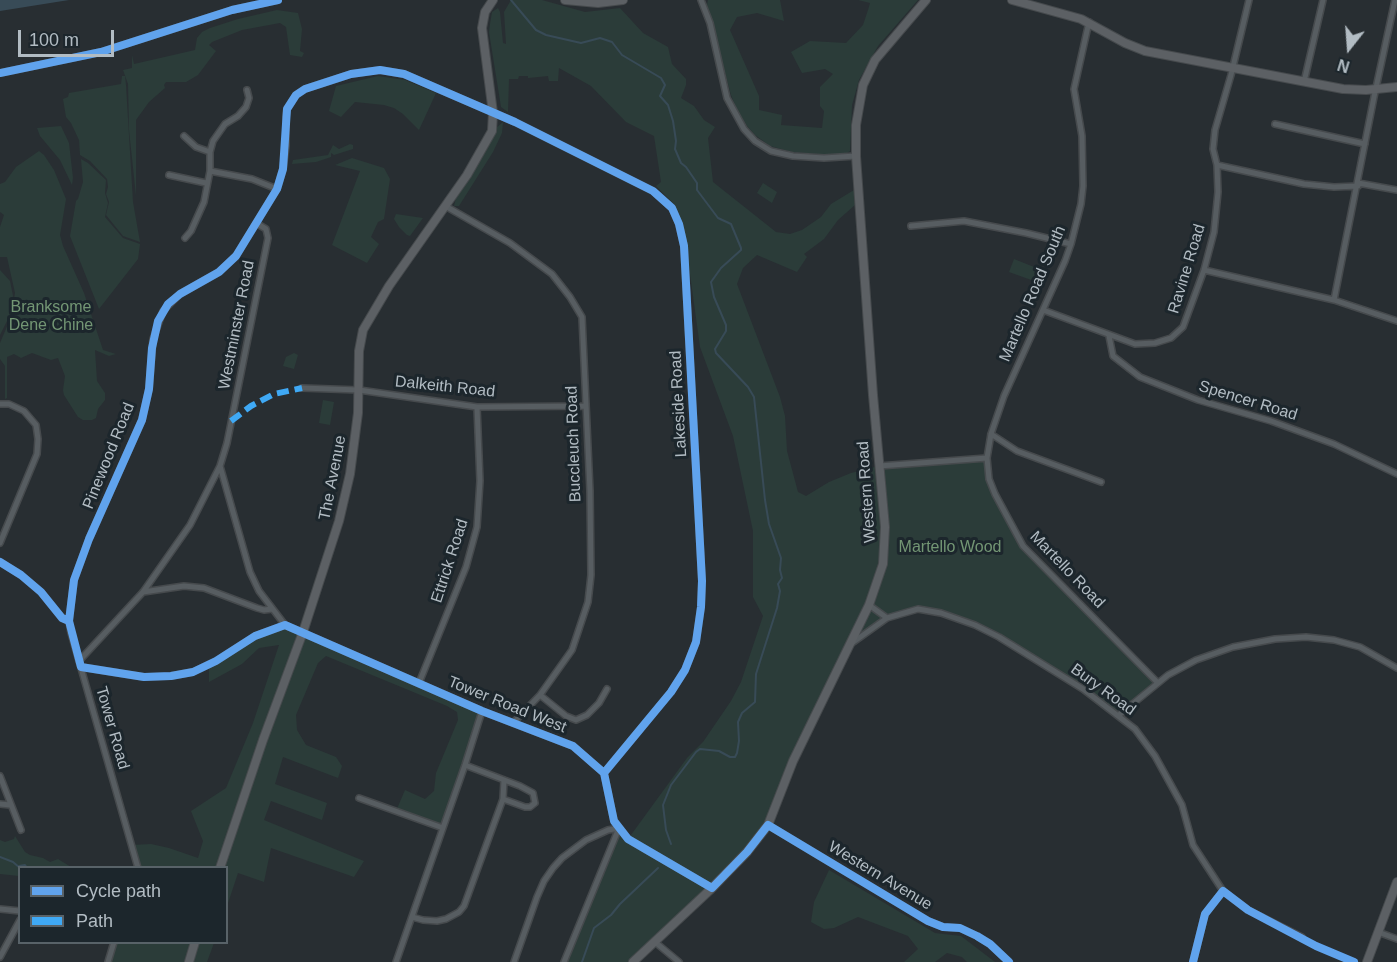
<!DOCTYPE html>
<style>
body{margin:0}
#map{position:relative;width:1397px;height:962px;overflow:hidden;background:#282e32;font-family:Helvetica,sans-serif}
canvas{display:block}
.legend{position:absolute;left:18px;top:866px;width:210px;height:78px;box-sizing:border-box;background:#1c262c;border:2px solid #586268;margin:0;padding:8px 10px;list-style:none;font-size:18px;color:#b2bcc3}
.legend li{display:flex;align-items:center;gap:12px;height:30px}
.legend b{width:30px;border:2px solid #586268}
.north{position:absolute;left:1319px;top:18px;width:60px;height:60px;-webkit-text-stroke:4px #1c262c;paint-order:stroke;rotate:197deg;font-size:16px;font-weight:700;line-height:24px;text-align:center;color:#b2bcc3}
.north::after{content:'';display:block;margin:auto;width:21px;height:27px;background:#b2bcc3;clip-path:polygon(50% 0,100% 100%,50% 72%,0 100%)}
.scale{position:absolute;left:18px;top:30px;width:96px;height:27px;box-sizing:border-box;border:3px solid #b2bcc3;border-top:0;padding-left:8px;font-size:18px;line-height:21px;white-space:nowrap;color:#b2bcc3;-webkit-text-stroke:4px #1c262c;paint-order:stroke}
</style>
<div id="map">
<canvas width="1397" height="962"></canvas>
<ul class="legend">
<li><b style="height:8px;background:#60a3ed"></b>Cycle path</li>
<li><b style="height:8px;background:#3fa9f5"></b>Path</li>
</ul>
<div class="north">N</div>
<div class="scale">100 m</div>
</div>
<script>
const c = document.querySelector('canvas').getContext('2d');
c.lineJoin = 'round';
function paint(path, color) {
  c.fillStyle = color;
  c.fill(path, 'evenodd');
}
function poly(rows) {
  const path = new Path2D();
  for (const r of rows) {
    path.moveTo(r[0], r[1]);
    for (let i = 2; i < r.length; i += 2) path.lineTo(r[i], r[i + 1]);
  }
  return path;
}
function trace(path, color, width, dash) {
  c.strokeStyle = color;
  c.lineWidth = width;
  c.lineCap = dash ? 'butt' : 'round';
  c.setLineDash(dash || []);
  c.stroke(path);
}
function write(font, color, halo, rows, align = 'center') {
  c.font = font + ' Helvetica,sans-serif';
  c.lineWidth = 6;
  c.setLineDash([]);
  c.textBaseline = 'middle';
  c.strokeStyle = halo;
  c.fillStyle = color;
  for (const [text, x, y, turn = 0] of rows) {
    c.save();
    c.translate(x, y);
    c.rotate((+turn || 0) * Math.PI / 180);
    c.textAlign = isNaN(turn) ? turn : align;
    if (halo) c.strokeText(text, 0, 0);
    c.fillText(text, 0, 0);
    c.restore();
  }
}
paint(poly([
 [511,0,542,0,585,12,620,8,643,33,668,47,672,64,686,79,686,85,681,98,694,106,704,120,715,127,708,138,713,182,776,232,790,234,802,230,821,217,831,204,854,190,855,205,838,220,824,239,804,254,807,257,797,272,757,255,743,268,737,284,780,397,785,416,787,451,798,492,806,496,829,482,851,473,879,466,987,458,989,479,1023,546,1158,683,1119,715,1083,689,975,625,919,609,887,618,848,645,773,815,747,852,633,962,564,962,619,828,628,839,687,758,703,742,731,701,741,682,763,616,753,597,753,531,733,436,700,347,683,223,675,205,656,186,661,182,654,136,626,122,591,86,559,68,558,81,549,81,548,76,528,78,528,76,519,76,518,79,509,79,508,112,501,107,489,32,490,24,492,12,498,8,500,12,503,43,506,44,504,12],
 [708,0,780,0,784,21,757,13,737,17,730,30,759,96,759,110,782,115,781,125,822,128,824,111,820,106,820,87,833,74,825,69,802,73,791,52,810,41,846,43,863,25,868,10,870,3,858,0,918,0,878,46,859,80,852,105,850,151,847,153,832,155,792,152,770,146,755,135,747,126,736,108,731,95,707,5],
 [277,10,298,13,302,29,300,51,304,53,302,57,290,55,286,27,280,23,242,30,212,42,209,45,216,51,198,75,186,82,166,82,164,85,165,88,149,102,136,120,136,196,129,130,128,84,123,70,132,68,132,55,134,64,195,50,197,38,202,32,210,28,238,19],
 [122,76,125,76,126,85,133,202,140,242,123,236,106,215,109,202,106,194,108,187,107,179,90,161,80,155,79,140,71,123,66,117,63,99,68,97,69,93,121,84],
 [378,76,405,80,436,93,419,130,403,114,394,108,384,105,355,102,341,117,329,111,336,86],
 [503,122,502,133,493,152,459,206,454,206,456,198,487,149,496,128],
 [61,126,69,143,73,178,72,185,60,160,40,136,37,128],
 [350,144,353,145,353,149,334,155,331,153,331,157,316,162,292,164,293,160,328,155,333,145,339,149],
 [39,151,44,155,54,170,66,199,60,235,63,246,84,293,103,350,116,354,109,356,95,350,97,381,105,393,105,400,98,409,96,418,92,420,83,420,78,417,64,395,63,390,65,376,58,358,51,360,32,353,21,358,14,354,7,357,7,398,5,399,5,366,0,359,0,343,11,317,15,293,7,257,0,257,0,227,4,215,0,212,0,184,5,182,16,167],
 [352,158,384,168,390,179,384,219,378,222,371,237,379,244,367,263,332,245,360,171,335,165],
 [81,159,88,163,106,180,105,193,108,203,105,217,123,238,140,244,138,259,99,309,70,236,76,201,78,199,83,182],
 [763,183,777,192,772,203,757,193],
 [396,214,423,218,410,236,407,235,399,227,394,219],
 [1014,259,1039,269,1034,281,1009,272],
 [0,270,10,281,13,296,9,317,0,335],
 [294,353,298,355,294,369,283,366,286,357],
 [323,400,334,402,330,425,319,423],
 [285,625,482,711,443,828,396,811,405,790,425,799,434,791,436,773,458,720,457,712,447,706,326,656,318,663,296,715,297,730,306,745,336,757,342,766,338,778,283,757,275,784,327,803,322,820,271,801,264,820,364,861,354,877,271,848,264,882,238,873,227,906,226,868,138,867,132,845,151,844,169,848,198,858,203,841,191,811,226,788,253,723,279,645,259,648,242,664,209,682,209,664,255,636],
 [15,836,25,852,30,855,43,858,50,862,58,859,71,867,20,868,19,876,0,874,0,840,5,842,14,839],
 [829,870,935,933,961,936,995,962,967,962,962,957,947,953,935,962,904,962,918,949,908,936,858,917,834,928,824,929,811,922,814,902],
 [114,943,214,943,207,962,108,962]
]), '#2b3c39');
paint(poly([
 [0,0,69,0,0,11]
]), '#384b57');
trace(poly([
 [511,0,536,30,546,35,581,43,600,38,612,42,622,55,661,78,665,85,660,96,668,105,673,121,676,141,675,149,681,163,686,167,697,183,697,190,718,218,731,224,741,248,741,250,721,268,711,282,714,297,726,325,726,331,715,349,716,353,748,387,754,397,765,500,769,524,781,558,780,570,782,578,778,584,780,591,777,608,756,674,755,702,742,713,738,722,739,741,737,753,735,757,730,757,719,751,700,749,696,752,671,785,663,805,666,830,671,844],
 [0,857,13,862,20,868],
 [19,866,25,865,27,868],
 [582,962,594,928,611,915,620,904,658,868]
]), '#384b57', 2);
const street = poly([
 [701,0,710,23,727,98,744,129,755,141,771,151,793,156,824,158,856,156],
 [1089,22,1074,89,1082,136,1083,186,1081,204,1071,244,1065,261,1004,396,991,434,987,458,989,479,995,494,1023,546,1158,683],
 [0,73,101,52,232,10,278,0],
 [1304,82,1323,0],
 [1275,124,1365,144],
 [184,136,196,147,210,152],
 [1217,165,1304,184,1334,187,1358,186],
 [210,171,252,179,277,189],
 [169,175,206,183],
 [1358,183,1397,190],
 [447,207,510,243,552,274,570,297,582,317,590,491,591,575,588,602,572,650,540,695,513,723],
 [256,223,266,229,268,238,227,443,220,466,250,572,259,591,285,625,482,711,573,746,604,773,614,821,628,839,712,888],
 [911,226,964,221,1026,233,1071,244],
 [185,238,191,231,204,202,210,171,210,152,213,141,225,124,238,116,246,107,249,98,247,90],
 [1204,270,1334,300,1397,321],
 [1334,300,1374,97,1395,0],
 [1043,310,1135,344,1155,343,1171,338,1183,327,1204,270,1214,232,1218,192,1217,165,1213,149,1215,130,1231,75,1249,0],
 [1109,336,1113,356,1140,377,1198,400,1271,421,1334,444,1397,474],
 [302,388,359,390,477,407,586,406],
 [0,404,9,404,24,411,36,425,38,439,37,454,0,543],
 [991,434,1017,451,1101,482],
 [879,466,987,458],
 [0,562,21,575,41,592,62,618,69,621],
 [143,592,184,586,204,588,257,608,264,610,272,609],
 [869,605,887,618],
 [852,643,887,618,918,609,941,613,975,625,999,637,1083,689,1135,729,1155,756,1182,805,1193,845,1223,891,1248,910,1302,937],
 [79,661,143,592,190,525,220,466],
 [81,667,144,677,171,676,193,672,216,661,255,636,285,625],
 [419,683,466,567,477,527,480,481,477,407],
 [540,695,566,716,576,720,587,715,599,703,607,689],
 [1119,715,1168,675,1196,660,1233,647,1275,639,1306,637,1334,640,1360,647,1397,668],
 [0,776,21,830],
 [359,798,443,828],
 [503,799,504,780],
 [0,804,10,805],
 [768,825,928,921,943,927,960,928,977,936,990,944,1009,962],
 [138,868,71,633,69,621,74,580,89,539,142,420,149,389,153,339,163,311,180,294,219,272,236,256,277,189,283,169,286,146,286,117,287,109,296,95,305,89,351,74,380,70,404,74,515,122,653,191,672,208,679,224,684,246,702,581,701,607,696,642,685,670,671,692,604,773],
 [0,909,20,911],
 [412,917,423,920,437,921,446,919,459,912,464,906,503,799,525,807,530,807,535,803,533,793,520,786,465,765],
 [1378,932,1397,939],
 [655,942,679,962],
 [0,957,20,920],
 [108,962,114,942],
 [396,962,465,765,482,711],
 [514,962,537,897,544,881,553,868,562,858,586,840,608,830,619,828],
 [564,962,619,828],
 [1193,962,1205,914,1223,891]
]);
const secondary = poly([
 [565,0,598,3,623,0],
 [1012,0,1081,19,1125,43,1145,51,1343,89,1366,90,1397,87],
 [220,868,263,740,303,632,339,521,350,474,358,413,359,351,363,330,389,286,467,175,492,131,493,113,482,28,485,12,493,0],
 [189,962,195,942],
 [633,962,712,888,747,852,768,825,793,761,869,605,883,564,885,527,873,395,856,156,856,125,863,85,875,60,926,0],
 [1367,962,1397,882]
]);
trace(street, '#464a4d', 8);
trace(secondary, '#464a4d', 10);
trace(street, '#575d61', 5);
trace(secondary, '#5c6064', 8);
trace(poly([
 [231,421,251,406,274,394,302,388]
]), '#3fa9f5', 6, [12, 6]);
trace(poly([
 [0,73,101,52,232,10,278,0],
 [0,562,21,575,41,592,62,618,69,621],
 [604,773,671,692,685,670,696,642,701,607,702,581,684,246,679,224,672,208,653,191,515,122,404,74,380,70,351,74,305,89,296,95,287,109,283,169,277,189,236,256,219,272,180,294,168,304,158,321,152,348,149,389,142,420,89,539,74,580,69,621,81,667,144,677,171,676,193,672,216,661,255,636,285,625,482,711,573,746,604,773,614,821,628,839,712,888,747,852,768,825,928,921,943,927,960,928,977,936,990,944,1009,962],
 [1193,962,1205,914,1223,891,1248,910,1316,946,1354,962]
]), '#60a3ed', 8);
write('16px', '#b2bcc3', '#1c262c', [
 ["Ravine Road",1187,269,-73],
 ["Martello Road South",1033,294,-67],
 ["Westminster Road",237,325,-79],
 ["Dalkeith Road",445,387,6],
 ["Spencer Road",1248,401,17],
 ["Lakeside Road",679,404,-93],
 ["Buccleuch Road",574,444,-92],
 ["Pinewood Road",109,456,-68],
 ["The Avenue",333,478,-79],
 ["Western Road",867,492,-94],
 ["Ettrick Road",450,561,-72],
 ["Martello Road",1067,570,46],
 ["Bury Road",1103,690,36],
 ["Tower Road West",507,705,22],
 ["Tower Road",112,728,74],
 ["Western Avenue",880,876,31]
]);
write('16px', '#739674', '#1c262c', [
 ["Branksome",51,308],
 ["Dene Chine",51,326],
 ["Martello Wood",950,548]
]);
</script>
